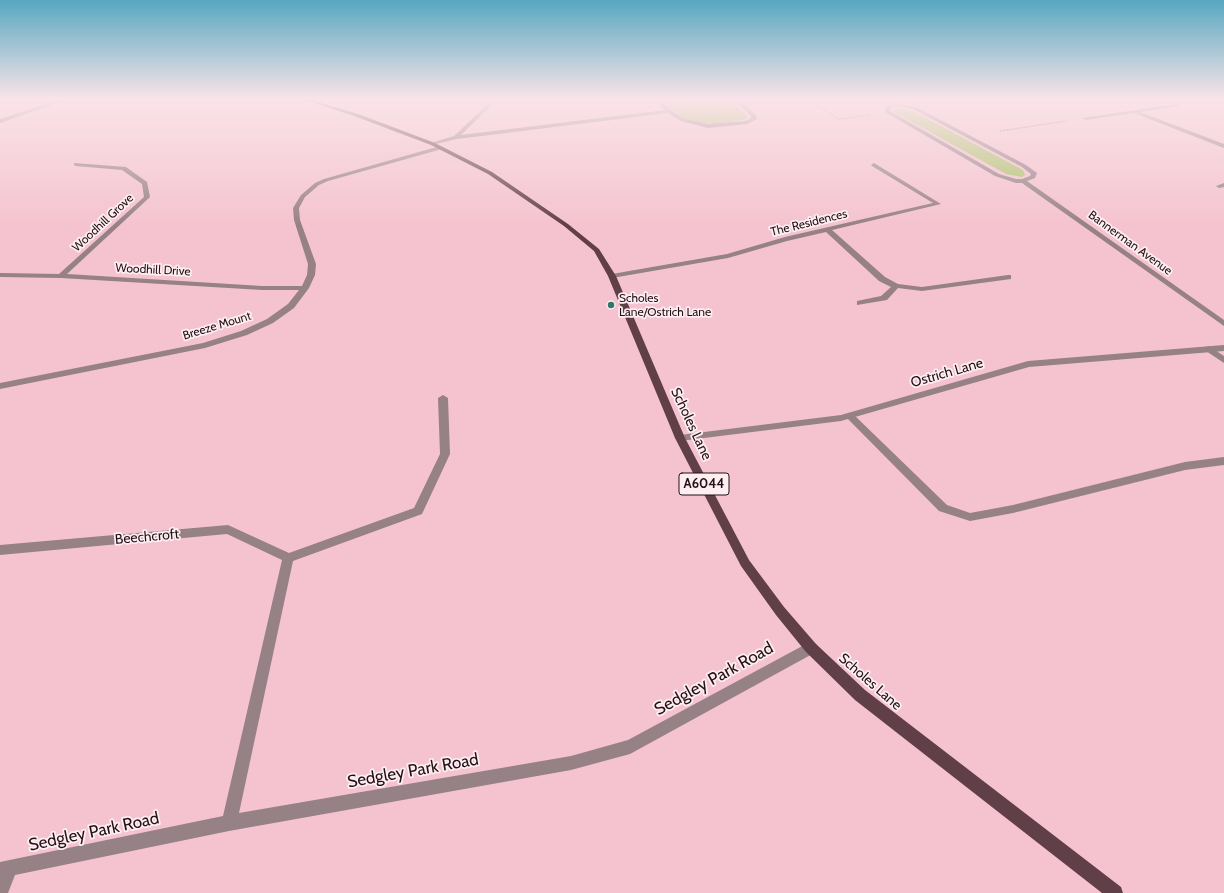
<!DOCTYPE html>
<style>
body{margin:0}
canvas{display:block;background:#f4c3cf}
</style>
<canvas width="1224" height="893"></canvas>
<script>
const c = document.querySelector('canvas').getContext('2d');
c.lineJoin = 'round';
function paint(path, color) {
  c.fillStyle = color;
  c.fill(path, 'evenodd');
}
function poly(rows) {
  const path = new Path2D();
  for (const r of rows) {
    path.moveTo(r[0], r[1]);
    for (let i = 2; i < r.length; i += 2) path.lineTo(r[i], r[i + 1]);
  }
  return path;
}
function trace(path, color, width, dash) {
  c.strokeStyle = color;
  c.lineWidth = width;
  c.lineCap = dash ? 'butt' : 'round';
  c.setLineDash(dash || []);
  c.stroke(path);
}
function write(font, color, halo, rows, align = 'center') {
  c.font = font + ' Cabin,sans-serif';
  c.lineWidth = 3.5;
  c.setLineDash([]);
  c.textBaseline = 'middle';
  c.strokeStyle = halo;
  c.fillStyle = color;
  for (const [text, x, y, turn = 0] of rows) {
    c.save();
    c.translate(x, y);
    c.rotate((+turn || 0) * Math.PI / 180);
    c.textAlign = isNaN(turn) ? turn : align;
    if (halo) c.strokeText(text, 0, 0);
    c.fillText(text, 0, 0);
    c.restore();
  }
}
paint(poly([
 [663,100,728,100,748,116,747,119,742,120,717,124,693,122,684,118,670,108],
 [898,108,911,110,1023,170,1025,175,1022,177,1006,174,897,114,894,111]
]), '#a9c267');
trace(poly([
 [808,100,839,119,870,115],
 [767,101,774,100],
 [1000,131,1066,121]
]), '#a9848d', 1.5, [2, 1]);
paint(poly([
 [1209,346,1224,356,1224,363,1206,351,1205,349,1206,347,1209,346],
 [850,413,853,414,947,505,970,513,1013,505,1185,462,1224,457,1224,465,1185,470,1013,513,970,521,939,511,847,418,845,416,850,413]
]), '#968186');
paint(poly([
 [59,100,66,100,0,123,0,119,59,100],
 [492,100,497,100,461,135,665,110,656,100,661,100,671,110,685,119,708,124,746,121,751,118,751,116,735,100,740,100,756,115,757,119,747,124,708,128,681,121,668,113,457,139,431,145,431,143,454,136,492,100],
 [898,104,916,107,1026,165,1037,173,1035,178,1027,181,1224,320,1224,326,1022,183,1016,183,995,176,885,112,886,106,898,104],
 [898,106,913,109,1022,167,1031,174,1030,176,1022,179,1016,179,999,174,890,111,890,108,898,106],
 [1177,104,1179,106,1140,112,1224,144,1224,148,1134,113,1085,120,1082,118,1177,104],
 [440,146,443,148,442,149,328,181,319,185,305,197,299,208,300,220,316,264,315,275,309,288,294,308,273,323,247,335,205,348,0,389,0,383,203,343,241,331,267,319,288,304,299,290,262,290,61,278,0,277,0,273,59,274,144,197,142,184,122,170,76,166,74,165,74,163,126,167,147,182,150,197,67,274,262,286,302,286,307,275,308,264,294,220,293,208,301,195,315,183,324,179,440,146],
 [874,163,941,204,832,230,885,277,898,284,922,287,1008,275,1011,275,1011,279,922,291,898,288,887,300,857,305,857,301,881,296,891,287,879,281,826,232,787,241,728,258,612,278,608,276,612,274,727,254,785,237,933,203,872,166,871,165,874,163],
 [1224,183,1224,187,1219,188,1216,186,1224,183],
 [1224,345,1224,351,1029,367,841,421,680,441,675,438,680,435,841,415,1028,361,1224,345],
 [443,395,448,398,450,454,422,514,293,561,239,813,571,756,628,740,806,644,811,642,816,644,818,648,816,652,630,754,571,770,229,831,15,875,8,893,0,893,0,862,223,816,282,560,227,534,0,555,0,545,228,525,289,553,414,508,440,454,438,398,443,395]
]), '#968186');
paint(poly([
 [305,100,312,100,361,115,435,143,492,172,568,224,599,249,616,276,685,438,749,560,784,607,816,644,865,690,1121,887,1123,893,1102,893,855,700,806,652,776,615,741,566,675,438,608,276,594,251,564,226,488,174,431,145,357,117,305,100]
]), '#613f48');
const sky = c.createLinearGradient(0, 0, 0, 225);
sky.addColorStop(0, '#57a8c1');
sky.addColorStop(0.44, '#fae4e9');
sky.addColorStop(1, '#fae4e900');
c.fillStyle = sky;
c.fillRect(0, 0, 1224, 225);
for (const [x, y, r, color] of [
 [611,305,4,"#31776c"]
]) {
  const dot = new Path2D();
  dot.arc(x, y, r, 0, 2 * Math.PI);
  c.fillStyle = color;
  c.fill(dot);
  trace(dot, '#feeef2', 1.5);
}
write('12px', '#221116', '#feeef2', [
 ["Woodhill Grove",103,223,-43],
 ["The Residences",809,223,-14],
 ["Bannerman Avenue",1130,243,36],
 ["Woodhill Drive",153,270,3],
 ["Breeze Mount",217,326,-17]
]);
write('12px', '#221116', '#feeef2', [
 ["Scholes",619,298],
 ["Lane/Ostrich Lane",619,312]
], 'left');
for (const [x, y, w] of [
 [704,484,50]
]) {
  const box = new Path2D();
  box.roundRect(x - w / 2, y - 11, w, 22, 3);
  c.fillStyle = '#feeef2';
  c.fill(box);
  trace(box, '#221116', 1);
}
write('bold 13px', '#221116', null, [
 ["A6044",704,484]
]);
write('14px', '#221116', '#feeef2', [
 ["Ostrich Lane",947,373,-16],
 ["Scholes Lane",691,424,65],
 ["Beechcroft",147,537,-5],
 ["Scholes Lane",870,682,41]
]);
write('17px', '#221116', '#feeef2', [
 ["Sedgley Park Road",714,679,-29],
 ["Sedgley Park Road",413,771,-10],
 ["Sedgley Park Road",94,832,-12]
]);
</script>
